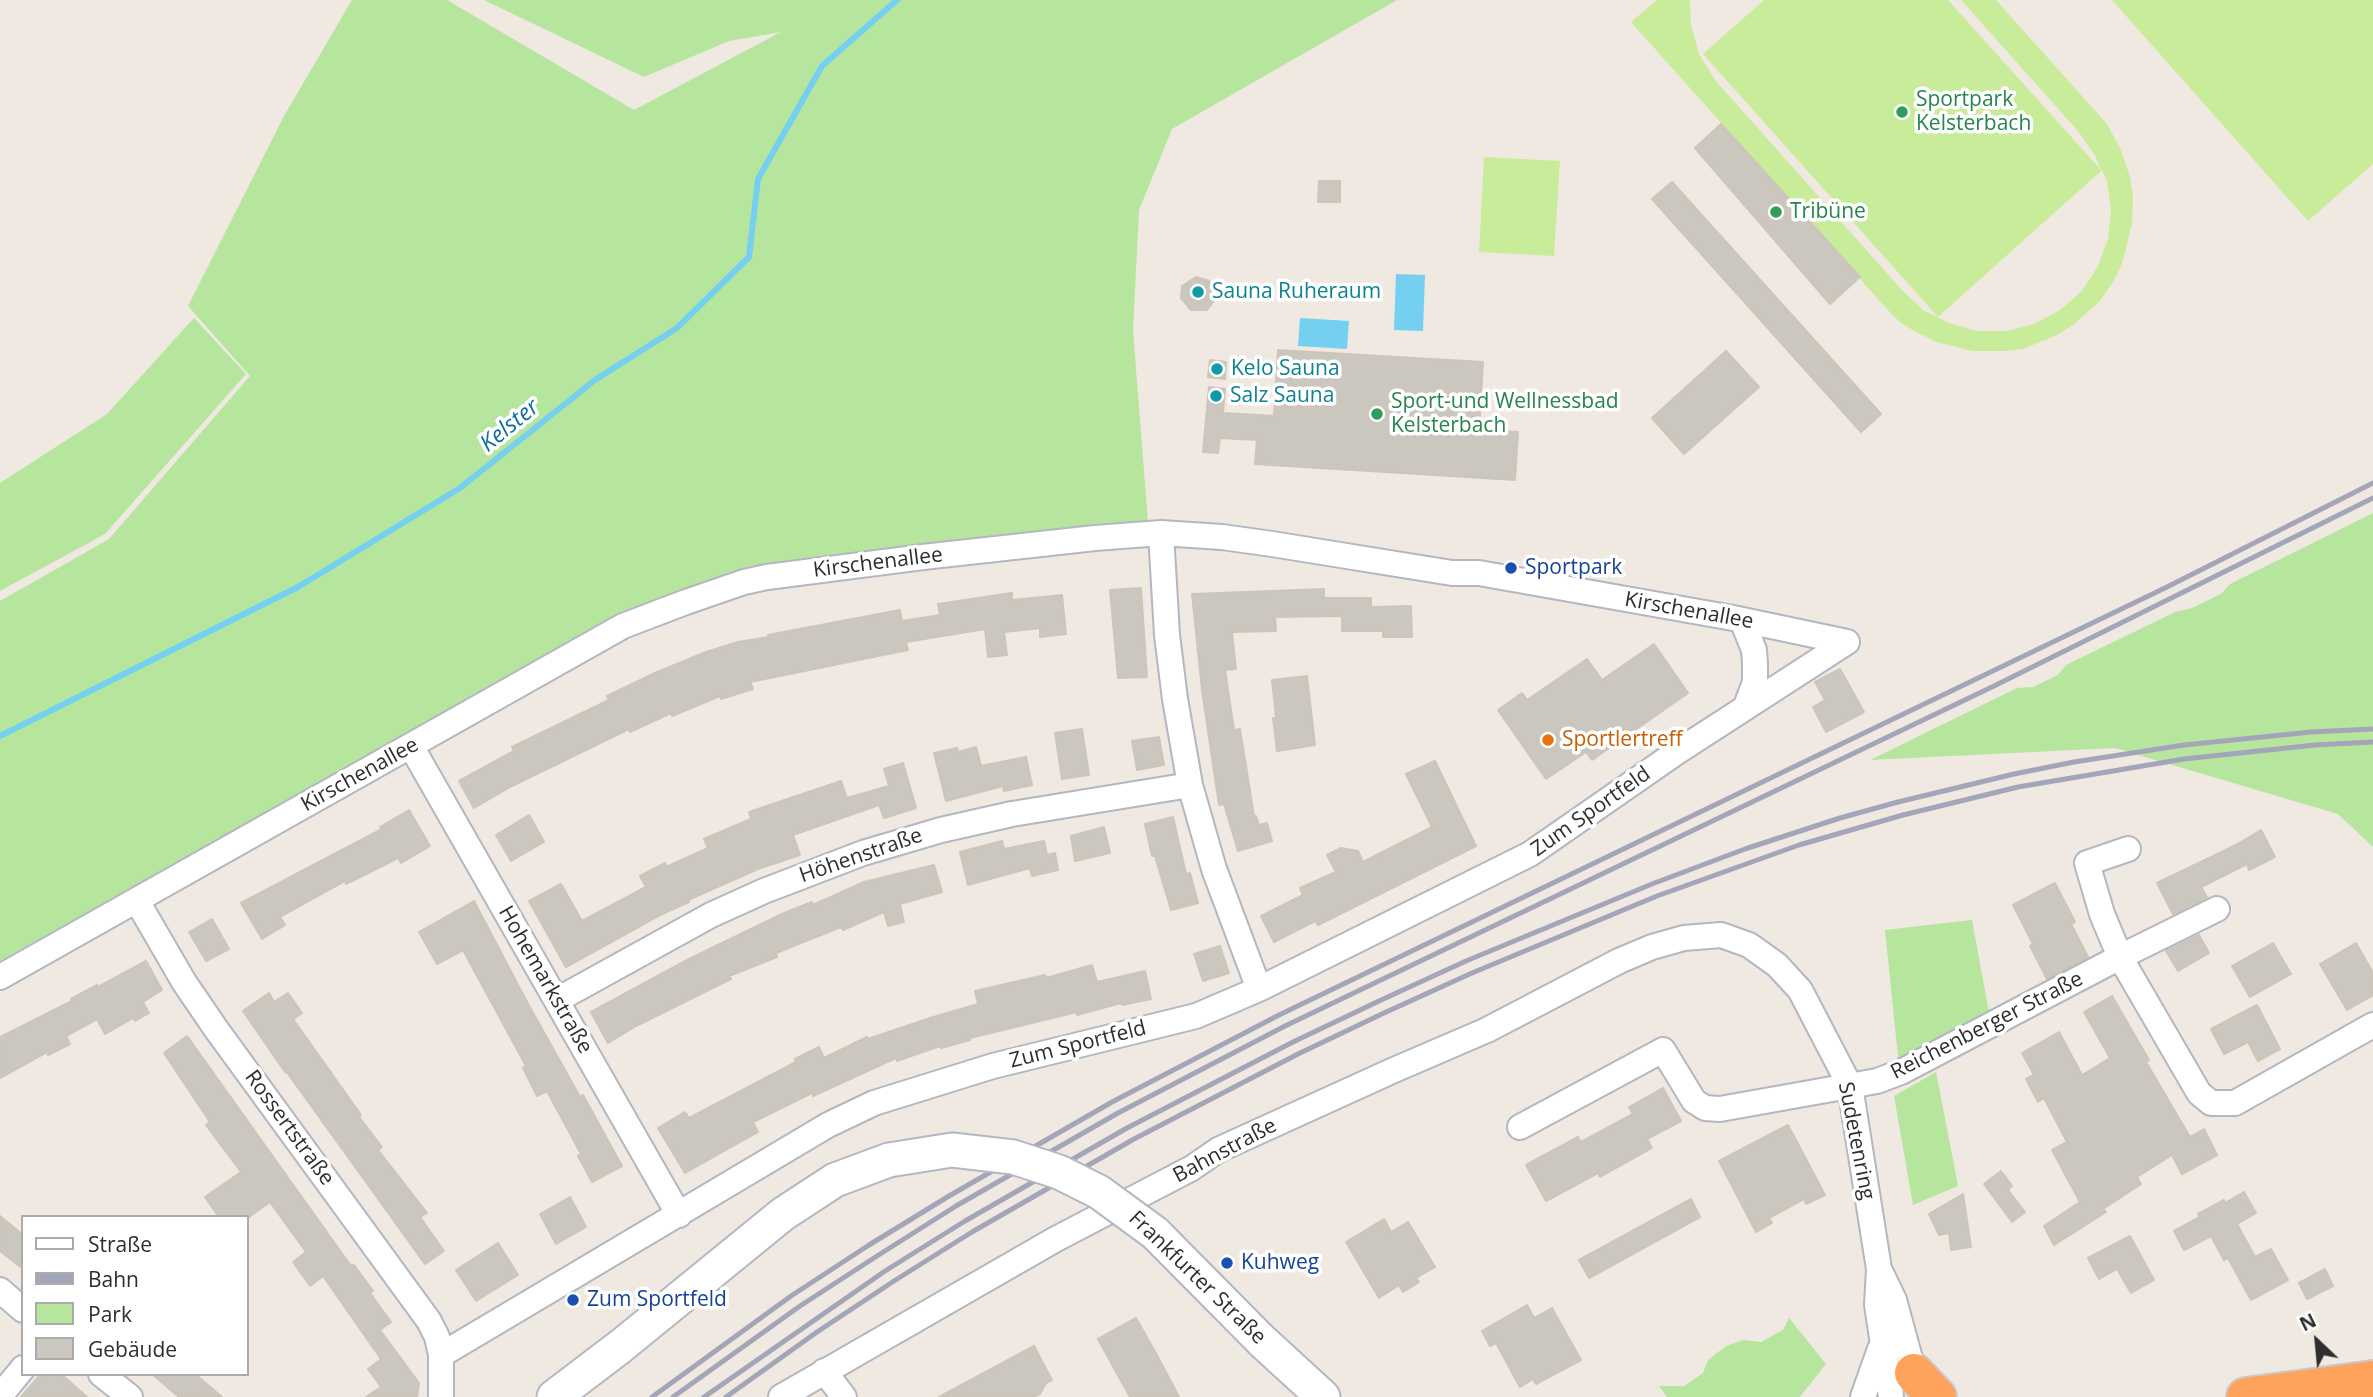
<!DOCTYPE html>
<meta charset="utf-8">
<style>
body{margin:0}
#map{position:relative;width:2373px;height:1397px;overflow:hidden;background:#efe9e1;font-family:"Open Sans",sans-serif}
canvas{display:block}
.legend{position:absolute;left:21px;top:1215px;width:228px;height:161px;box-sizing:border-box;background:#fff;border:2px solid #ababab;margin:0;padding:9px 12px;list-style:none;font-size:21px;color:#2e2e2e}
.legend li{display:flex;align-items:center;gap:14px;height:35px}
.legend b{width:35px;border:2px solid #ababab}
.north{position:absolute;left:2282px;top:1306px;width:70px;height:70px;-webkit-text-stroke:5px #fff;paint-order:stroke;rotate:334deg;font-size:19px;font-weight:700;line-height:28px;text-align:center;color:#2e2e2e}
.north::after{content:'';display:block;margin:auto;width:24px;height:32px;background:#2e2e2e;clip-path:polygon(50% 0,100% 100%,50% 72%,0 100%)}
</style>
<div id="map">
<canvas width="2373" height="1397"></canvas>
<ul class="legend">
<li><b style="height:9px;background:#fff"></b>Straße</li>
<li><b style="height:9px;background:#a3a6b8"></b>Bahn</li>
<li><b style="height:19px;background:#b6e59e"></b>Park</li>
<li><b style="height:19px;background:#cbc7bf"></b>Gebäude</li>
</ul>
<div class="north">N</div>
</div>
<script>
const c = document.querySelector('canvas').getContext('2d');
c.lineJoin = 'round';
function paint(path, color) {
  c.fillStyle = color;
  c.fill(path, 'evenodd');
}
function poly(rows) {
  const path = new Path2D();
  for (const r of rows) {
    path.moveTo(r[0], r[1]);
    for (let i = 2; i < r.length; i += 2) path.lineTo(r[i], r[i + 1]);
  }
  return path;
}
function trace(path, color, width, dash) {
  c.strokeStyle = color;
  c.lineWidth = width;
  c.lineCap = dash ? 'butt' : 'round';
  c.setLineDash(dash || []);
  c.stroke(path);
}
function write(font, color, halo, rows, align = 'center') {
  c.font = font + ' "Open Sans",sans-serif';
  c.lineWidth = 7;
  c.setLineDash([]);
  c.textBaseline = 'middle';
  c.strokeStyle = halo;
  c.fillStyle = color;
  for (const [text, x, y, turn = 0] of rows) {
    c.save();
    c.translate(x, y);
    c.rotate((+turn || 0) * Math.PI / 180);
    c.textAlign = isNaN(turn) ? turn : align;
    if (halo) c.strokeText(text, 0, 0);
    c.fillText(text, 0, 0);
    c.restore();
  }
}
paint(poly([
 [352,0,447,0,634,110,781,32,729,41,644,77,484,0,1397,0,1172,129,1139,210,1133,331,1148,522,888,552,616,617,0,961,0,601,109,539,250,376,188,306,284,116],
 [194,318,246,374,105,534,0,591,0,483,107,414],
 [2373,513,2373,847,2338,814,2115,748,1870,760,2017,688,2033,687,2058,675,2066,665,2175,612,2192,608,2221,594,2230,584],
 [1972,920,1990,1018,1899,1066,1885,930],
 [1936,1072,1958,1186,1913,1205,1894,1096],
 [1789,1318,1826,1364,1800,1397,1667,1397,1659,1386,1684,1386,1703,1373,1708,1360,1726,1346,1743,1340,1761,1342,1783,1330]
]), '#b6e59e');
paint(poly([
 [1657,0,1690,0,1691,25,1699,54,1715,80,1902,290,1923,310,1949,323,1977,331,2006,331,2034,324,2060,310,2082,291,2098,266,2108,239,2111,210,2107,181,2102,170,1938,317,1703,54,1764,0,1948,0,2101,170,2095,155,2078,131,1961,0,1996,0,2107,124,2121,150,2130,177,2133,197,2132,223,2122,264,2113,282,2100,301,2073,325,2055,336,2023,349,2006,351,1972,351,1937,342,1918,333,1901,323,1886,308,1631,22],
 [2112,0,2373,0,2373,164,2308,221],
 [1484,157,1560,161,1554,256,1479,252]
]), '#c9ec9a');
paint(poly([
 [1396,274,1425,275,1423,331,1394,330],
 [1300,318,1349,321,1347,349,1298,346]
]), '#75cff0');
trace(poly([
 [0,736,298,587,460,488,595,380,677,328,749,257,758,179,822,66,897,0]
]), '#75cff0', 6);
const building = poly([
 [1721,124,1860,277,1830,304,1695,148,1721,124],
 [1319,181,1340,181,1340,202,1318,202,1319,181],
 [1672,182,1881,414,1861,432,1652,199,1672,182],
 [1196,277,1209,281,1216,298,1207,310,1191,310,1181,298,1182,286,1196,277],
 [1278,350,1483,362,1479,430,1518,432,1515,480,1255,464,1257,440,1220,438,1218,453,1203,452,1209,387,1225,389,1223,413,1274,416,1278,350],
 [1726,351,1759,387,1684,454,1652,418,1726,351],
 [1210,360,1226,362,1225,379,1208,377,1210,360],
 [1141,588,1147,677,1118,678,1110,590,1141,588],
 [1324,589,1324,598,1371,598,1371,607,1411,606,1412,637,1383,637,1383,631,1342,631,1342,616,1275,617,1276,631,1232,632,1236,669,1225,670,1234,730,1240,729,1254,816,1256,816,1259,825,1267,823,1272,841,1238,851,1224,804,1219,805,1202,690,1192,594,1324,589],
 [1012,593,1012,600,1062,595,1066,634,1040,637,1040,628,1004,632,1007,655,988,657,985,629,906,642,908,650,750,682,753,689,721,699,720,696,672,716,671,713,630,732,629,729,512,786,474,808,459,781,514,751,512,747,609,700,607,696,655,673,706,652,738,642,769,637,768,635,900,610,902,621,940,615,938,604,1012,593],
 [1654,644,1688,693,1592,760,1586,752,1546,779,1498,710,1522,693,1527,700,1587,659,1602,680,1654,644],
 [1840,669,1864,712,1826,732,1813,707,1825,700,1815,682,1840,669],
 [1307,676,1315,745,1277,751,1273,718,1276,718,1272,680,1307,676],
 [1082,729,1089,775,1062,779,1055,733,1082,729],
 [1159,737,1164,765,1137,770,1132,741,1159,737],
 [976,747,981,766,1026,757,1032,785,1004,791,1003,786,946,801,934,753,957,748,958,752,976,747],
 [1435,761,1476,846,1318,925,1315,921,1274,942,1261,916,1303,895,1300,888,1336,872,1327,855,1341,848,1358,851,1363,862,1432,827,1406,774,1435,761],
 [903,763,916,808,884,818,879,805,793,835,800,855,758,869,688,900,689,902,660,915,566,967,529,901,561,884,582,921,646,887,640,876,665,863,666,867,708,848,704,839,751,819,749,812,841,781,847,798,889,786,884,769,903,763],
 [409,810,430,846,401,863,398,858,346,884,345,881,280,917,285,925,262,939,241,903,382,829,380,827,409,810],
 [529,815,544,842,511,861,496,835,529,815],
 [1173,817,1186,874,1190,873,1198,903,1171,910,1155,856,1152,856,1145,824,1173,817],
 [1104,827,1110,853,1075,861,1071,836,1104,827],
 [2261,830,2275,857,2249,870,2247,864,2201,887,2207,897,2173,914,2157,883,2236,845,2261,830],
 [1002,841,1004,849,1044,841,1047,855,1055,853,1058,870,1032,876,1030,868,968,885,960,852,1002,841],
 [934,865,942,892,900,904,904,922,888,926,884,912,843,930,841,927,776,953,777,957,729,976,731,979,636,1026,608,1043,591,1012,689,959,784,913,812,902,813,905,864,882,934,865],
 [2055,883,2075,922,2071,924,2088,957,2047,979,2030,946,2033,944,2013,905,2055,883],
 [474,901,527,1002,580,1097,583,1095,622,1166,592,1182,578,1156,581,1154,547,1091,537,1096,523,1068,526,1066,463,950,437,964,419,932,474,901],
 [212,919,229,949,206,961,189,932,212,919],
 [2199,935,2209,953,2178,971,2166,951,2199,935],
 [2273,943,2291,974,2250,997,2232,966,2273,943],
 [2356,943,2373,973,2373,995,2347,1010,2320,964,2356,943],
 [1220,946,1229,973,1203,981,1194,954,1220,946],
 [146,961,162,990,143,1002,149,1013,135,1021,133,1018,105,1034,97,1019,66,1036,70,1044,48,1055,47,1052,0,1078,0,1037,72,1001,71,999,97,985,98,987,146,961],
 [1092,965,1097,982,1145,971,1151,999,1122,1005,1121,1003,1077,1015,1077,1012,970,1038,970,1040,941,1048,940,1046,897,1061,896,1058,813,1096,812,1093,753,1122,758,1132,685,1173,658,1128,685,1112,689,1118,796,1062,795,1059,819,1047,824,1058,867,1037,868,1039,930,1018,978,1004,975,991,1045,975,1046,978,1092,965],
 [269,993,274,1002,288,993,302,1013,293,1019,361,1115,359,1117,382,1147,378,1150,427,1213,420,1217,444,1251,425,1264,286,1071,285,1072,243,1011,269,993],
 [2112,996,2149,1060,2146,1062,2190,1137,2204,1129,2217,1155,2182,1174,2172,1155,2137,1177,2141,1184,2103,1209,2106,1212,2054,1245,2044,1226,2080,1202,2052,1150,2067,1142,2044,1098,2038,1102,2026,1079,2034,1075,2022,1053,2059,1032,2082,1075,2110,1058,2084,1012,2112,996],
 [2257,1005,2280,1049,2258,1061,2248,1042,2224,1054,2211,1029,2257,1005],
 [187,1036,351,1266,354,1265,373,1291,370,1293,391,1322,380,1330,419,1383,417,1397,366,1397,381,1387,368,1369,381,1359,323,1276,310,1286,293,1262,306,1252,270,1202,249,1217,219,1217,205,1197,241,1172,206,1125,210,1122,164,1053,187,1036],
 [1663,1088,1681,1121,1647,1139,1652,1148,1600,1177,1598,1173,1546,1201,1526,1165,1578,1137,1581,1142,1633,1114,1629,1107,1663,1088],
 [1788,1125,1825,1195,1806,1204,1804,1199,1769,1218,1772,1223,1756,1232,1719,1161,1788,1125],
 [2001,1171,2012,1186,2008,1190,2025,1212,2012,1222,1984,1184,2001,1171],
 [2244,1192,2256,1213,2237,1224,2255,1257,2271,1249,2288,1280,2251,1300,2228,1258,2224,1260,2211,1236,2184,1250,2174,1231,2200,1217,2198,1214,2224,1200,2225,1203,2244,1192],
 [1963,1194,1971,1247,1951,1250,1949,1233,1939,1235,1929,1214,1963,1194],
 [570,1197,586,1227,556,1244,540,1214,570,1197],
 [1691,1199,1700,1217,1589,1278,1579,1260,1691,1199],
 [0,1216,23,1235,23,1269,0,1251,0,1216],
 [1384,1219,1391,1232,1408,1222,1435,1267,1416,1278,1419,1282,1403,1292,1399,1285,1379,1298,1346,1242,1384,1219],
 [2130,1236,2154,1280,2131,1293,2117,1269,2099,1279,2088,1258,2130,1236],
 [498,1243,518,1275,476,1301,456,1270,498,1243],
 [2325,1269,2333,1286,2307,1299,2299,1283,2325,1269],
 [1527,1305,1534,1318,1552,1308,1581,1360,1536,1384,1533,1379,1520,1387,1496,1343,1490,1346,1482,1331,1527,1305],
 [1136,1318,1158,1357,1179,1397,1130,1397,1098,1339,1136,1318],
 [1034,1346,1052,1380,1046,1383,1040,1394,1033,1397,939,1397,1034,1346],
 [41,1374,61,1374,87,1397,21,1397,41,1374],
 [152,1374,195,1374,222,1397,179,1397,152,1374]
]);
paint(building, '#cbc7bf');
trace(building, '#cbc5ba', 2);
const street = poly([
 [1161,533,1167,635,1175,699,1190,785,1214,869,1259,989],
 [1742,620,1754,650,1755,664,1755,682,1746,706],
 [411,746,679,1215],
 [2128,849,2087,863,2102,914,2120,957,2217,909],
 [137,901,184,982,216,1029,429,1321,437,1337,441,1355,441,1397],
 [0,977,623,626,686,602,744,582,767,577,923,557,1095,538,1161,533,1222,537,1272,544,1452,573,1479,573,1733,618,1847,642],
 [557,1000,711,915,764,891,863,853,941,830,1012,814,1190,785],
 [1520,1127,1663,1050,1694,1101,1705,1108,1720,1109,1877,1081,1901,1072,2120,957,2199,1093,2211,1103,2235,1103,2373,1025],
 [1881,1273,1894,1300,1917,1384],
 [0,1290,23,1310],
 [441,1355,828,1125,874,1103,993,1066,1196,1016,1259,989,1530,854,1677,752,1847,642],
 [824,1371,844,1397],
 [101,1374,130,1397],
 [0,1396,23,1368],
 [781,1397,1056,1239,1192,1168,1218,1150,1394,1070,1487,1030,1619,961,1652,947,1684,938,1721,935,1749,945,1777,965,1800,990,1850,1086,1879,1269,1877,1305,1891,1397],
 [1863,1397,1880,1349]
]);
const secondary = poly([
 [1155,1233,1262,1341,1323,1397],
 [554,1397,621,1346,783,1214,835,1180,889,1160]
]);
const highway = poly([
 [1914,1373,1937,1397],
 [2246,1397,2373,1380]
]);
trace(street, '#b4b7c1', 28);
trace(secondary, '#b4b7c1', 37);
trace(highway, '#c9c9c9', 42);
trace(street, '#fff', 24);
trace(secondary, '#fff', 33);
trace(highway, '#ffa35c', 38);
trace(poly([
 [652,1397,791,1296,869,1245,949,1196,1112,1102,1279,1015,2167,587,2373,483],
 [673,1397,800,1306,877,1256,956,1206,1118,1113,1285,1026,1994,686,2373,498],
 [704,1397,885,1271,965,1221,1127,1128,1293,1042,1379,1001,1466,961,1652,884,1745,849,1840,818,1898,802,2014,774,2074,762,2184,745,2311,732,2373,729],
 [726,1397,817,1332,894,1281,972,1232,1134,1139,1298,1054,1384,1013,1472,973,1657,896,1799,845,1903,815,2018,787,2184,759,2315,745,2373,742]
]), '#a3a6b8', 5);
const secondaryBridge = poly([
 [889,1160,952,1150,1013,1157,1059,1172,1099,1192,1155,1233]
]);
trace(secondaryBridge, '#b4b7c1', 37, []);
trace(secondaryBridge, '#fff', 33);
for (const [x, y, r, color] of [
 [1902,112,7,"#2e9e5b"],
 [1776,212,7,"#2e9e5b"],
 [1198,292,7,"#0f9aa8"],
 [1217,369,7,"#0f9aa8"],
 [1216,396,7,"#0f9aa8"],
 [1377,414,7,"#2e9e5b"],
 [1511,568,7,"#1a4fb4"],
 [1548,740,7,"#e8710a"],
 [1227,1263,7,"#1a4fb4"],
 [573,1300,7,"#1a4fb4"]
]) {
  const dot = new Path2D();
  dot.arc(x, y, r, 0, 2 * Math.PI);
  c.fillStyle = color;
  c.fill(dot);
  trace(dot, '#fff', 2.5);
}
write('21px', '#27864d', '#fff', [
 ["Sportpark",1916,100],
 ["Kelsterbach",1916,124],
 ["Tribüne",1790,212],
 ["Sport-und Wellnessbad",1391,402],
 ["Kelsterbach",1391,426]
], 'left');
write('21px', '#0d838f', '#fff', [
 ["Sauna Ruheraum",1212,292],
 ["Kelo Sauna",1231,369],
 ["Salz Sauna",1230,396]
], 'left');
write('21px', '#2e2e2e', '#fff', [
 ["Kirschenallee",878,563,-7],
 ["Kirschenallee",1689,611,10],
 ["Kirschenallee",360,775,-29],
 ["Zum Sportfeld",1591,812,-35],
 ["Höhenstraße",861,856,-19],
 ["Hohemarkstraße",545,980,60],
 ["Reichenberger Straße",1987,1026,-27],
 ["Zum Sportfeld",1078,1045,-14],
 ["Rossertstraße",289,1128,54],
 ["Sudetenring",1856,1141,79],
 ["Bahnstraße",1225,1151,-28],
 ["Frankfurter Straße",1197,1278,44]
]);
write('21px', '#164399', '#fff', [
 ["Sportpark",1525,568],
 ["Kuhweg",1241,1263],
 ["Zum Sportfeld",587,1300]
], 'left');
write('21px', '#c56008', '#fff', [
 ["Sportlertreff",1562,740]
], 'left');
write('italic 23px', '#0d6fa3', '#fff', [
 ["Kelster",510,426,-39]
]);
</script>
